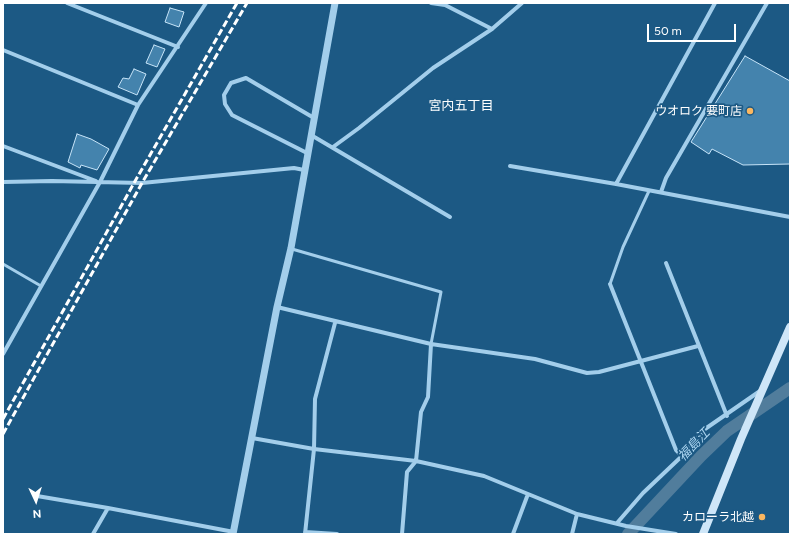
<!DOCTYPE html>
<meta charset="utf-8">
<style>
body{margin:0}
#map{position:relative;width:793px;height:537px;overflow:hidden;background:#1c5984;font-family:Figtree,sans-serif}
canvas{display:block}
.frame{position:absolute;inset:0;border:4px solid #fff;pointer-events:none}
.north{position:absolute;left:16px;top:481px;width:40px;height:40px;-webkit-text-stroke:3px #1c5984;paint-order:stroke;rotate:176deg;font-size:11px;font-weight:700;line-height:16px;text-align:center;color:#fff}
.north::after{content:'';display:block;margin:auto;width:14px;height:18px;background:#fff;clip-path:polygon(50% 0,100% 100%,50% 72%,0 100%)}
.scale{position:absolute;left:647px;top:24px;width:89px;height:18px;box-sizing:border-box;border:2px solid #fff;border-top:0;padding-left:5px;font-size:12px;line-height:14px;white-space:nowrap;color:#fff;-webkit-text-stroke:3px #1c5984;paint-order:stroke}
</style>
<div id="map">
<canvas width="793" height="537"></canvas>
<div class="frame"></div>
<div class="north">N</div>
<div class="scale">50 m</div>
</div>
<script>
const c = document.querySelector('canvas').getContext('2d');
c.lineJoin = 'round';
function poly(rows) {
  const path = new Path2D();
  for (const r of rows) {
    path.moveTo(r[0], r[1]);
    for (let i = 2; i < r.length; i += 2) path.lineTo(r[i], r[i + 1]);
  }
  return path;
}
function trace(path, color, width, dash) {
  c.strokeStyle = color;
  c.lineWidth = width;
  c.lineCap = dash ? 'butt' : 'round';
  c.setLineDash(dash || []);
  c.stroke(path);
}
function paint(path, color) {
  c.fillStyle = color;
  c.fill(path, 'evenodd');
}
function write(font, color, halo, rows, align = 'center') {
  c.font = font + ' Figtree,"Noto Sans JP",sans-serif';
  c.lineWidth = 3.5;
  c.setLineDash([]);
  c.textBaseline = 'middle';
  c.strokeStyle = halo;
  c.fillStyle = color;
  for (const [text, x, y, turn = 0] of rows) {
    c.save();
    c.translate(x, y);
    c.rotate((+turn || 0) * Math.PI / 180);
    c.textAlign = isNaN(turn) ? turn : align;
    if (halo) c.strokeText(text, 0, 0);
    c.fillText(text, 0, 0);
    c.restore();
  }
}
trace(poly([
 [628,534,701,456,727,431,790,388]
]), '#517d9c', 12);
const building = poly([
 [170,8,184,12,179,27,165,22,170,8],
 [154,45,165,49,157,67,146,63,154,45],
 [745,56,790,81,790,164,743,165,712,149,709,154,691,142,745,56],
 [134,69,146,74,137,95,118,87,123,78,129,79,134,69],
 [77,134,91,139,109,149,97,170,81,165,80,168,68,162,77,134]
]);
paint(building, '#4483ad');
trace(building, '#c7e4f8', 1);
trace(poly([
 [292,249,441,292,431,344],
 [3,264,41,286],
 [610,284,623,247,649,191]
]), '#a3ceeb', 3);
trace(poly([
 [67,3,178,47],
 [431,3,445,5,492,29],
 [3,50,138,105],
 [311,135,450,217],
 [3,146,96,181],
 [333,147,359,128,433,68,492,29,522,3],
 [307,153,232,115,225,104,224,95,231,83,246,78,314,118],
 [510,166,616,184,790,217],
 [3,182,52,181,142,183,294,168,304,170],
 [616,184,715,3],
 [661,192,666,178,767,3],
 [666,263,727,416],
 [610,284,676,450,682,456],
 [277,307,431,344,535,359,587,373,599,372,698,346],
 [3,354,100,182,138,105,206,3],
 [252,438,314,449,416,461,484,476,577,514,626,526,676,534],
 [37,496,108,508,234,532],
 [617,523,643,493,682,456,705,429,760,391],
 [305,532,337,534],
 [93,534,108,508],
 [305,534,314,449,315,399,335,323],
 [402,534,407,472,416,461,421,412,428,397,431,344],
 [513,534,528,494],
 [572,534,577,514]
]), '#a3ceeb', 4);
trace(poly([
 [233,534,277,307,291,248,335,3]
]), '#a3ceeb', 7);
trace(poly([
 [703,534,741,439,790,327]
]), '#cee6f8', 8);
trace(poly([
 [3,419,134,183,237,3],
 [3,434,142,183,247,3]
]), '#fff', 3, [7, 3]);
for (const [x, y, r, color] of [
 [750,111,4,"#fbb760"],
 [762,517,4,"#fbb760"]
]) {
  const dot = new Path2D();
  dot.arc(x, y, r, 0, 2 * Math.PI);
  c.fillStyle = color;
  c.fill(dot);
  trace(dot, '#1c5984', 1.5);
}
write('12px', '#fff', '#1c5984', [
 ["ウオロク 要町店",742,111],
 ["カローラ北越",754,517]
], 'right');
write('13px', '#fff', '#1c5984', [
 ["宮内五丁目",461,106]
]);
write('italic 13px', '#aed7f2', '#1c5984', [
 ["福島江",694,445,-46]
]);
</script>
